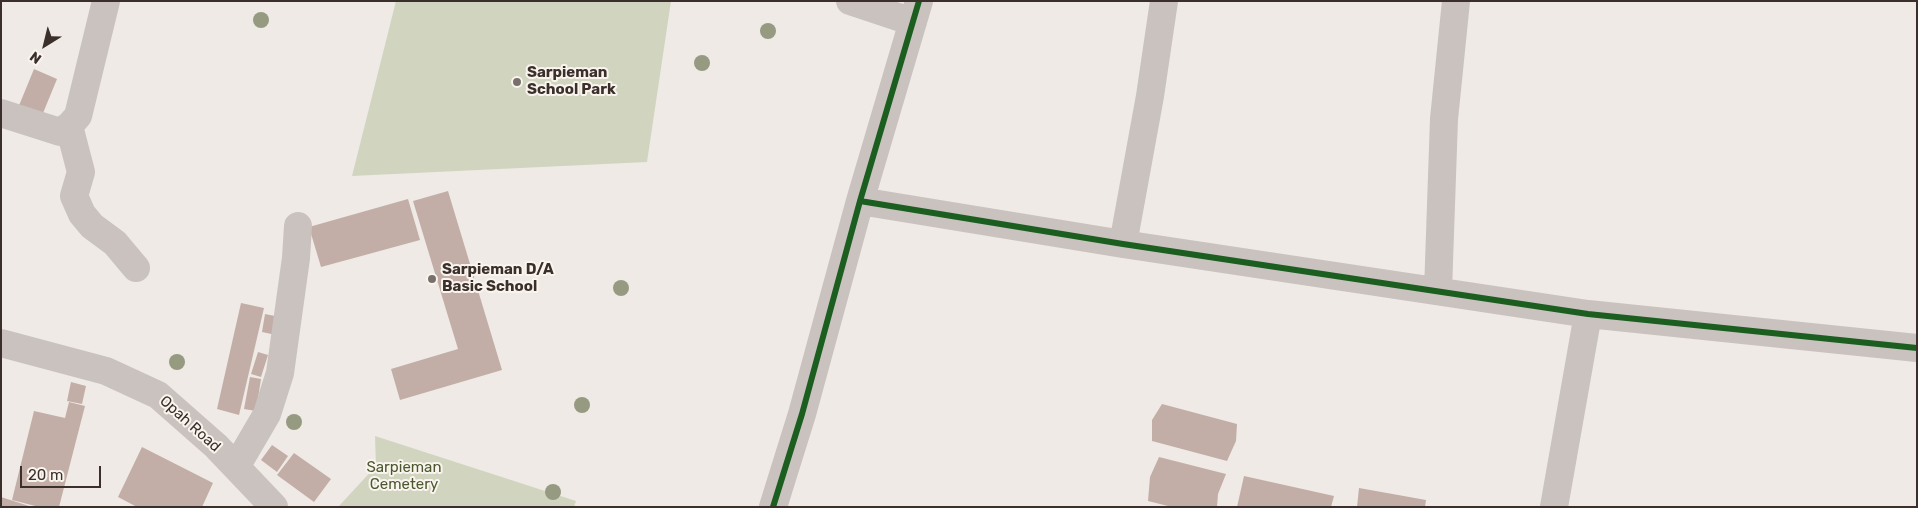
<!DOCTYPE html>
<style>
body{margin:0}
#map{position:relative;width:1918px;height:508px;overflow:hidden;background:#efeae5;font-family:Rubik,sans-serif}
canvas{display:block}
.frame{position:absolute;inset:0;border:2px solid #3a2f2b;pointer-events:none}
.north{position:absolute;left:20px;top:20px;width:50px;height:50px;-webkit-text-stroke:4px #faf4ee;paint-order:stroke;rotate:216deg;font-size:14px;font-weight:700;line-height:20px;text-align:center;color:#3a2f2b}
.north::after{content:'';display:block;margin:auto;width:18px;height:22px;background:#3a2f2b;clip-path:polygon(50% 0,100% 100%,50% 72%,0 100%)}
.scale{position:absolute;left:20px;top:466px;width:81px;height:22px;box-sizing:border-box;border:2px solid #3a2f2b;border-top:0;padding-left:6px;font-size:15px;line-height:18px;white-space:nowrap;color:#3a2f2b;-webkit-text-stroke:4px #faf4ee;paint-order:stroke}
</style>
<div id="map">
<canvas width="1918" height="508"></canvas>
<div class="frame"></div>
<div class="north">N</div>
<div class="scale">20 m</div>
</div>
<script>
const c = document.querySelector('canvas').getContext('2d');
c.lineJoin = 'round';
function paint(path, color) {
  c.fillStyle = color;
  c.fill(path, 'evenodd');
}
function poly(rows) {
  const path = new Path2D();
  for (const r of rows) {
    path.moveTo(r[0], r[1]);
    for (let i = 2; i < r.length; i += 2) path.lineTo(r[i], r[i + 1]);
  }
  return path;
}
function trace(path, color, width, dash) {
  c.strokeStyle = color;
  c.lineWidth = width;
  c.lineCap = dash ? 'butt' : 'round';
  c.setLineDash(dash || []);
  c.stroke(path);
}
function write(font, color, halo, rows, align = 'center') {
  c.font = font + ' Rubik,sans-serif';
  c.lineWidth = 4;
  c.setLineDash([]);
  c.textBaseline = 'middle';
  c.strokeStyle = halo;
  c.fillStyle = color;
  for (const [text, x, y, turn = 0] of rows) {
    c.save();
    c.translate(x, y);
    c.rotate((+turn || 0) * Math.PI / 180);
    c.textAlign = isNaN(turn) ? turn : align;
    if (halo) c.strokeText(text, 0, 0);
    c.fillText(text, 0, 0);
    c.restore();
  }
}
paint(poly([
 [396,1,671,1,647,162,352,176],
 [375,436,576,501,574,507,338,507,376,466]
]), '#d1d5c0');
paint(poly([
 [34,69,57,79,41,118,18,108],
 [448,191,502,370,400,400,391,369,458,349,413,201],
 [408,199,420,240,321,267,309,227],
 [241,303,264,308,239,415,217,409],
 [265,314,280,317,276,335,262,332],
 [258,352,268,355,261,377,251,374],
 [250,377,261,379,256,411,244,409],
 [71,382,86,386,82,404,67,401],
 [69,402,85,406,59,507,39,507,12,500,34,411,65,418],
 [1162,404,1237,424,1236,441,1227,461,1152,441,1152,420],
 [272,445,288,456,277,472,261,460],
 [142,447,213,483,202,507,137,507,118,497],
 [294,453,331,479,314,502,277,475],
 [1159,457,1226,474,1218,494,1217,507,1172,507,1148,501,1150,477],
 [1244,476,1334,496,1331,507,1237,507],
 [1359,488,1426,500,1425,507,1357,507],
 [1,497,29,506,29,507,1,507]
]), '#c2aea7');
trace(poly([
 [850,1,913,22],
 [1,113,60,132,69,126,78,116,106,1],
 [69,126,81,172,74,196,82,214,92,226,115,243,136,268],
 [860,201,1123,244,1588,314,1917,348],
 [1123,244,1150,96,1164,1],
 [1438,291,1444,119,1456,1],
 [1,343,106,371,158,395,216,446,274,507],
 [236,467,267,414,280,373,296,258,298,226],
 [773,507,802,414,860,201,919,1],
 [1554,507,1588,314]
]), '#c9c2be', 28);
trace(poly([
 [860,201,1123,244,1588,314,1917,348],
 [773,507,802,414,860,201,919,1]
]), '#1b5e20', 6);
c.fillStyle = '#959a81';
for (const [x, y] of [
 [261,20],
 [768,31],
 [702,63],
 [621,288],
 [177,362],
 [582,405],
 [294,422],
 [553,492]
]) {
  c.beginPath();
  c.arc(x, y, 8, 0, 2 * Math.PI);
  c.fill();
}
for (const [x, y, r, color] of [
 [517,82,5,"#79706c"],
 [432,279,5,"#79706c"]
]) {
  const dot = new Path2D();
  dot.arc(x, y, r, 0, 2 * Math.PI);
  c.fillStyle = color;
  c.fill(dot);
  trace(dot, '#faf4ee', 2);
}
write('bold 15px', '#3a2f2b', '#faf4ee', [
 ["Sarpieman",527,73],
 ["School Park",527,90],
 ["Sarpieman D/A",442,270],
 ["Basic School",442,287]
], 'left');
write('15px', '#3a2f2b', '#faf4ee', [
 ["Opah Road",190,424,42]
]);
write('15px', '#4b582f', '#faf4ee', [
 ["Sarpieman",404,468],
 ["Cemetery",404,485]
]);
</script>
